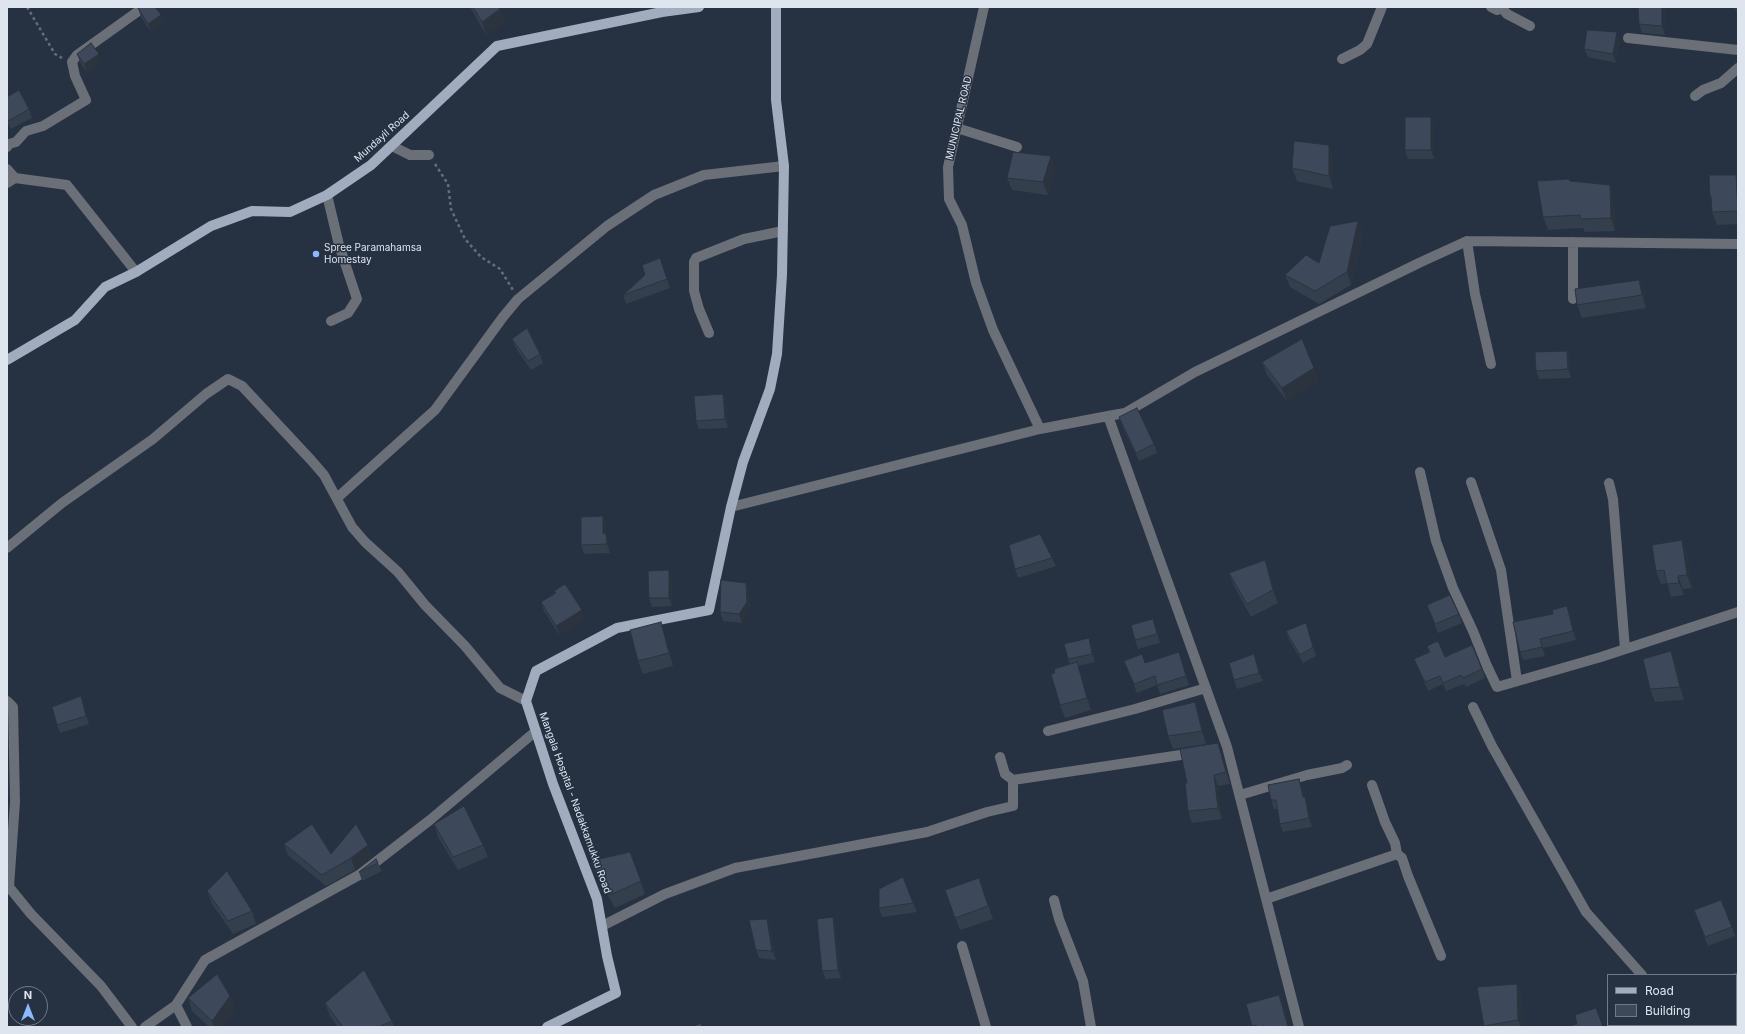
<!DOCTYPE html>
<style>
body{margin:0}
#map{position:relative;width:1745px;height:1034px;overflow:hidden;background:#263142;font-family:Inter,sans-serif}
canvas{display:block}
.frame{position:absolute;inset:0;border:8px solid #dee5ef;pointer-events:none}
.legend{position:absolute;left:1607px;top:974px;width:130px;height:52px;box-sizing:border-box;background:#263142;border:1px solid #707987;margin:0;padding:5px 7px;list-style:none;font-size:12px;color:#dee5ef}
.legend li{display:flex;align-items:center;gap:8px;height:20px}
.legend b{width:20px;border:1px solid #707987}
.north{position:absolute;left:8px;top:986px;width:40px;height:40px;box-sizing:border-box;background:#263142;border:1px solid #707987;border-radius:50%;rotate:0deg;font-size:11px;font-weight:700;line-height:16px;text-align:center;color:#dee5ef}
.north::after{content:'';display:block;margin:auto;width:14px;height:18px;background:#8cb9fc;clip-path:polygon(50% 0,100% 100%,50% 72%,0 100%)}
</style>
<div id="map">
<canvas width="1745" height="1034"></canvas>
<div class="frame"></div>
<ul class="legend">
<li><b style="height:5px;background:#a1adbe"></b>Road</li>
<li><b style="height:11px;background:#3d495a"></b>Building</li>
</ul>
<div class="north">N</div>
</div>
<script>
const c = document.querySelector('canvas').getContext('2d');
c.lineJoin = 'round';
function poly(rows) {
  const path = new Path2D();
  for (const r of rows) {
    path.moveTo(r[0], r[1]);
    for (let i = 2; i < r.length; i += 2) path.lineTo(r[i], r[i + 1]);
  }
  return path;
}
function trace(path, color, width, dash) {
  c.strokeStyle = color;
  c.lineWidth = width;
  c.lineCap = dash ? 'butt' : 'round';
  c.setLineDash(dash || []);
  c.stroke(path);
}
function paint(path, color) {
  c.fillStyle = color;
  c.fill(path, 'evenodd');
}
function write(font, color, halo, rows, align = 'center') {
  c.font = font + ' Inter,sans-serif';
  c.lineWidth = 3;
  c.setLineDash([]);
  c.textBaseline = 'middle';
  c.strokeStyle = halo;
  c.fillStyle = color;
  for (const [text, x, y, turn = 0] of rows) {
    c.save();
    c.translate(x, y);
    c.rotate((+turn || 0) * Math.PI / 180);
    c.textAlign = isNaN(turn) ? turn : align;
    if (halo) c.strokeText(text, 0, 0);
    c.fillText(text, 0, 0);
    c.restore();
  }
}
trace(poly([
 [27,7,55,54,62,58],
 [435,164,448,184,451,209,465,239,481,257,500,269,513,290]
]), '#636d7c', 2.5, [3, 3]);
trace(poly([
 [984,7,948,167,949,199,962,225,976,283,993,330,1040,429],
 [1491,7,1497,10,1503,7],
 [1502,8,1507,14,1530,26],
 [1628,38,1738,50],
 [1342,59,1360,50,1367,44,1382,7],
 [1695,96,1703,90,1721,83,1738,68],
 [957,128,1017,147],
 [392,146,410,155,429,155],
 [7,147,9,144,16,142,26,131,43,126,86,100,75,76,72,62,77,55,144,7],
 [7,169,15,178,7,183],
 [15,178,67,185,136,272],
 [327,195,339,245,357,299,348,313,331,321],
 [1467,241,1475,294,1491,364],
 [1573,242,1573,299],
 [709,333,699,309,694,291,694,262,696,258,744,239,783,231],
 [1108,416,1125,413,1195,372,1421,262,1467,241,1738,244],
 [1420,472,1436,541,1453,588,1473,631,1487,666,1497,687,1601,657,1738,612],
 [1471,482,1501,570,1517,681],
 [1609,483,1613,499,1625,649],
 [337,498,435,410,503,317,518,299,607,226,654,195,704,175,784,166],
 [731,507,1040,429,1108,416,1227,747,1299,1027],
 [7,548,62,503,153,439,206,394,228,379,242,386,311,460,324,475,352,527,365,542,398,572,425,605,465,646,500,688,526,701],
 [7,701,13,707,15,802,9,887,31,914,101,986,132,1027],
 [1473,707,1492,746,1586,912,1642,975],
 [1048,731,1135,709,1206,688],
 [1000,757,1005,774,1013,780,1194,753],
 [1372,785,1385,822,1395,843,1397,854],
 [1240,795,1307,775,1342,768,1347,765],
 [1266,899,1397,854,1402,858,1408,876,1441,956],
 [1054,900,1059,919,1083,981,1091,1027],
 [602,926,665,894,735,868,927,832,987,812,1013,806,1013,780],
 [962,946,986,1027],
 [1671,1025,1672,1027],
 [145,1027,176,1005],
 [187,1027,176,1005,205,960,359,875,430,820,536,731]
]), '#6a6f78', 10);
trace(poly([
 [7,360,75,320,105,287,136,272,211,226,252,211,290,212,327,195,371,165,497,46,662,12,699,7],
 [547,1027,616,993,607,956,597,899,553,784,526,701,536,671,617,628,709,610,731,507,743,462,770,389,777,354,782,275,784,166,776,100,776,7]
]), '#a1adbe', 10);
paint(poly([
 [470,7,499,7,505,22,486,35],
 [906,7,917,7,917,8],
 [1638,7,1665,7,1665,35,1642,33,1639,24],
 [1734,7,1738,7,1738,15],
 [138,8,161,15,164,24,151,32,141,17],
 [1620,41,1616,63,1588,57,1584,49],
 [77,54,102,63,87,73,80,62],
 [7,97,29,109,32,118,11,129,7,122],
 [1434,126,1434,159,1408,159,1405,150],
 [1329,145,1333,158,1333,189,1297,181,1292,168],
 [1056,168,1048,195,1012,190,1007,178],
 [1736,175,1738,179,1738,224,1717,225,1712,212,1711,202,1710,196],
 [1570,181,1610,185,1614,198,1615,231,1585,232,1583,228,1548,230,1543,217],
 [1358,221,1363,234,1351,285,1319,304,1290,287,1285,275,1319,263],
 [660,258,670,288,626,304,623,295,645,275],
 [1639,280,1644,293,1646,308,1582,318,1577,305],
 [512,339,540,354,543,363,531,370,515,347],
 [1567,351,1571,359,1571,378,1539,379,1536,371],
 [1262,362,1314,368,1318,381,1287,401,1267,375],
 [723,394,726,403,728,428,699,429,696,421],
 [1119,417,1154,444,1157,453,1139,461,1122,426],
 [603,516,606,525,606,536,609,543,610,553,584,554,581,545],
 [1687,553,1692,588,1683,589,1684,595,1671,597,1667,583,1661,584,1656,571],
 [1052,558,1056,566,1018,578,1015,569],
 [1265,560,1269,573,1278,603,1251,617,1234,586,1229,573],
 [672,579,672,606,652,607,649,598],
 [746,583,749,591,750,610,742,623,723,621,720,612],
 [554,591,585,619,559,635,544,611,541,602,555,593],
 [1427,605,1459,614,1462,623,1438,633],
 [1570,615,1576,640,1543,648,1545,656,1523,660,1520,652],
 [1306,623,1316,656,1303,663,1289,640,1286,631],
 [1156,628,1160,643,1138,649,1135,640],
 [665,635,673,666,643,674,638,661],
 [1427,646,1445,657,1482,669,1485,678,1466,687,1464,684,1446,691,1443,684,1428,691,1414,659,1429,652],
 [1092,647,1095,662,1078,666,1081,675,1091,710,1065,718,1060,705,1055,673,1070,664,1068,659],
 [1671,651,1676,663,1684,700,1655,702,1650,689],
 [1254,654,1263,681,1237,689,1234,680],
 [1124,661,1145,663,1182,661,1189,685,1160,694,1157,685,1137,693],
 [84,704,89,724,60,733,57,725],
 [1199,715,1206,744,1173,749,1168,736],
 [1218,743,1222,754,1230,784,1218,786,1222,819,1192,823,1188,811,1187,783],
 [1302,787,1304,797,1305,797,1308,805,1312,827,1283,832,1280,824,1277,809,1274,809,1271,800],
 [434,824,483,845,488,857,458,870,438,837],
 [284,844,331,854,368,845,373,856,355,870,326,886,288,855],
 [630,852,645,894,615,908,596,874,591,861],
 [378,863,382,871,362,881,359,872],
 [903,877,917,912,882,917,879,908],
 [979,878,993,919,960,930,945,890],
 [207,891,252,911,256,924,233,934,212,904],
 [1694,910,1732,927,1735,936,1708,946],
 [833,917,836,926,841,978,826,979,822,971],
 [767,919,770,928,776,960,759,958,756,950],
 [1517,984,1522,996,1523,1027,1484,1027,1484,1026],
 [1279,995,1284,1008,1289,1027,1252,1027,1246,1004],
 [230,996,235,1009,221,1027,209,1027,192,1011,188,998],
 [325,1003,392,1021,394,1027,338,1027,330,1016]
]), '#343f4d');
paint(poly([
 [1662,7,1665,7,1666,8,1665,35,1662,26],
 [500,9,505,22,486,35,482,22],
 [161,15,164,24,151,32,148,24],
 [1617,32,1620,41,1616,63,1613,54],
 [99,54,102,63,87,73,84,64],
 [1431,117,1434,126,1434,159,1431,150],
 [1329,145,1333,158,1333,189,1329,176],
 [1051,156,1056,168,1048,195,1043,182],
 [1736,175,1738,179,1738,212,1738,211],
 [1610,185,1614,198,1615,231,1611,218],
 [1358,221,1363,234,1351,285,1347,272],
 [1639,280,1644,293,1646,308,1642,295],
 [1567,351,1571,359,1571,378,1568,369],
 [1314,368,1318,381,1287,401,1282,388],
 [723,394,726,403,728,428,725,419],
 [603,516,606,525,606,536,609,543,610,553,603,533],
 [1682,540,1687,553,1692,588,1687,575],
 [1265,560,1269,573,1278,603,1273,590],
 [669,570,672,579,672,606,669,598],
 [1678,576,1683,589,1684,595,1679,583],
 [746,583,749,591,750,610,742,623,739,614],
 [1567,606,1570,615,1576,640,1573,631],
 [582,610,585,619,559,635,556,626],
 [661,622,665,635,673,666,669,653],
 [1089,638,1092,647,1095,662,1092,654],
 [1540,639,1543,648,1545,656,1542,647],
 [1671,651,1676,663,1684,700,1680,687],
 [1179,652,1182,661,1189,685,1186,676],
 [1254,654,1263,681,1259,673],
 [1077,662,1081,675,1091,710,1087,698],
 [81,696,84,704,89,724,86,716],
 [1195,702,1199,715,1206,744,1202,731],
 [1218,743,1222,754,1230,784,1226,772],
 [1214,775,1218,786,1222,819,1218,808],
 [1299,779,1302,787,1306,806,1303,797],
 [1305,797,1308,805,1312,827,1309,818],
 [368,845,373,856,355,870,351,858],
 [833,917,836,926,841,978,838,970],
 [767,919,770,928,776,960,772,951],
 [1517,984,1522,996,1523,1027,1521,1027,1518,1020],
 [1279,995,1284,1008,1289,1027,1288,1027],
 [230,996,235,1009,221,1027,214,1027,212,1021]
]), '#2b333f');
const building = poly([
 [140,7,155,7,161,15,148,24,138,8,140,7],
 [473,7,499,7,500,9,482,22,473,7],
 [1638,7,1662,7,1662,26,1639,24,1638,7],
 [1587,30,1617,32,1613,54,1584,49,1587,30],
 [91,43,99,54,84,64,77,54,91,43],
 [19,90,29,109,8,121,7,120,7,97,19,90],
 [1405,117,1431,117,1431,150,1405,150,1405,117],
 [1294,141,1329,145,1329,176,1292,168,1294,141],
 [1013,152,1051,156,1043,182,1007,178,1013,152],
 [1709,175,1736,175,1738,211,1712,212,1711,196,1710,196,1709,175],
 [1569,179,1570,181,1610,185,1611,218,1580,219,1580,215,1543,217,1537,181,1569,179],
 [1358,221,1347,272,1315,291,1285,275,1306,255,1319,263,1330,226,1358,221],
 [660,258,667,279,623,295,645,275,642,265,660,258],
 [1639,280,1642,295,1577,305,1575,289,1639,280],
 [527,328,540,354,528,361,512,339,527,328],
 [1302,339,1314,368,1282,388,1262,362,1302,339],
 [1567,351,1568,369,1536,371,1535,352,1567,351],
 [723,394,725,419,696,421,694,396,723,394],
 [1137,408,1154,444,1136,453,1119,417,1137,408],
 [603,516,603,533,606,534,607,544,581,545,581,517,603,516],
 [1040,534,1052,558,1015,569,1009,545,1040,534],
 [1682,540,1687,575,1678,576,1679,583,1667,584,1664,570,1656,571,1652,545,1682,540],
 [1265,560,1273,590,1247,604,1229,573,1265,560],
 [669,570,669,598,649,598,648,571,669,570],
 [721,580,746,583,747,602,739,614,720,612,721,580],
 [565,584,582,610,556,626,541,602,556,593,554,591,565,584],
 [1450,595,1459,614,1435,624,1427,605,1450,595],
 [1567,606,1573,631,1540,639,1542,647,1520,652,1513,622,1553,614,1552,610,1567,606],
 [1153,619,1157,634,1135,640,1131,625,1153,619],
 [661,622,669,653,638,661,630,630,661,622],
 [1306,623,1313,647,1300,655,1286,631,1306,623],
 [1089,638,1092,654,1068,659,1064,644,1089,638],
 [1438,641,1445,657,1472,645,1482,669,1463,678,1461,675,1443,683,1440,676,1425,682,1414,659,1430,652,1427,646,1438,641],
 [1671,651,1680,687,1650,689,1643,659,1671,651],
 [1179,652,1186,676,1157,685,1155,676,1134,684,1124,661,1142,654,1145,663,1179,652],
 [1254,654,1259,673,1234,680,1229,663,1254,654],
 [1077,662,1087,698,1060,705,1051,674,1055,673,1054,669,1077,662],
 [81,696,86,716,57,725,52,707,81,696],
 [1195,702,1202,731,1168,736,1162,710,1195,702],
 [1218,743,1226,772,1214,775,1218,808,1188,811,1185,783,1187,783,1180,749,1218,743],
 [1299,779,1303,797,1305,797,1309,818,1280,824,1276,800,1271,800,1268,785,1299,779],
 [464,806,483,845,453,857,434,824,464,806],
 [312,824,331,854,356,824,368,845,351,858,322,875,284,844,312,824],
 [630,852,641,881,610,895,591,861,630,852],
 [376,859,378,863,359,872,376,859],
 [227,871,252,911,228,921,207,891,227,871],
 [903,877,913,903,879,908,879,889,903,877],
 [979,878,988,906,955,918,945,890,979,878],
 [1721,900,1732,927,1705,937,1694,910,1721,900],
 [833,917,838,970,822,971,817,919,833,917],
 [767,919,772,951,756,950,749,920,767,919],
 [364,970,392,1021,378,1027,343,1027,325,1003,364,970],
 [1738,971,1738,1027,1725,1027,1724,1025,1736,1025,1736,975,1728,975,1738,971],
 [217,974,230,996,212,1021,188,998,217,974],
 [1517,984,1518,1020,1484,1026,1477,987,1517,984],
 [1279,995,1288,1027,1265,1027,1265,1026,1261,1027,1257,1027,1256,1025,1252,1026,1246,1004,1279,995],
 [1596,1008,1603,1027,1566,1027,1577,1024,1575,1015,1596,1008],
 [701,1023,702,1027,692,1027,701,1023],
 [1621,1025,1652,1025,1653,1027,1622,1027,1621,1025]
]);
paint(building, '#3d495a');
trace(building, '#2b333f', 1);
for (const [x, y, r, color] of [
 [316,254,4,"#8cb9fc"]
]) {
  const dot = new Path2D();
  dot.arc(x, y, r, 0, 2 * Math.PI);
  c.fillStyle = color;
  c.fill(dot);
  trace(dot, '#263142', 1.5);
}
write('10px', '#dee5ef', '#263142', [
 ["MUNICIPAL ROAD",959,118,-77],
 ["Mundayil Road",382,137,-42],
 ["Mangala Hospital - Nadakkamukku Road",575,803,70]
]);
write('10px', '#dee5ef', '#263142', [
 ["Spree Paramahamsa",324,248],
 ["Homestay",324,260]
], 'left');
</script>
